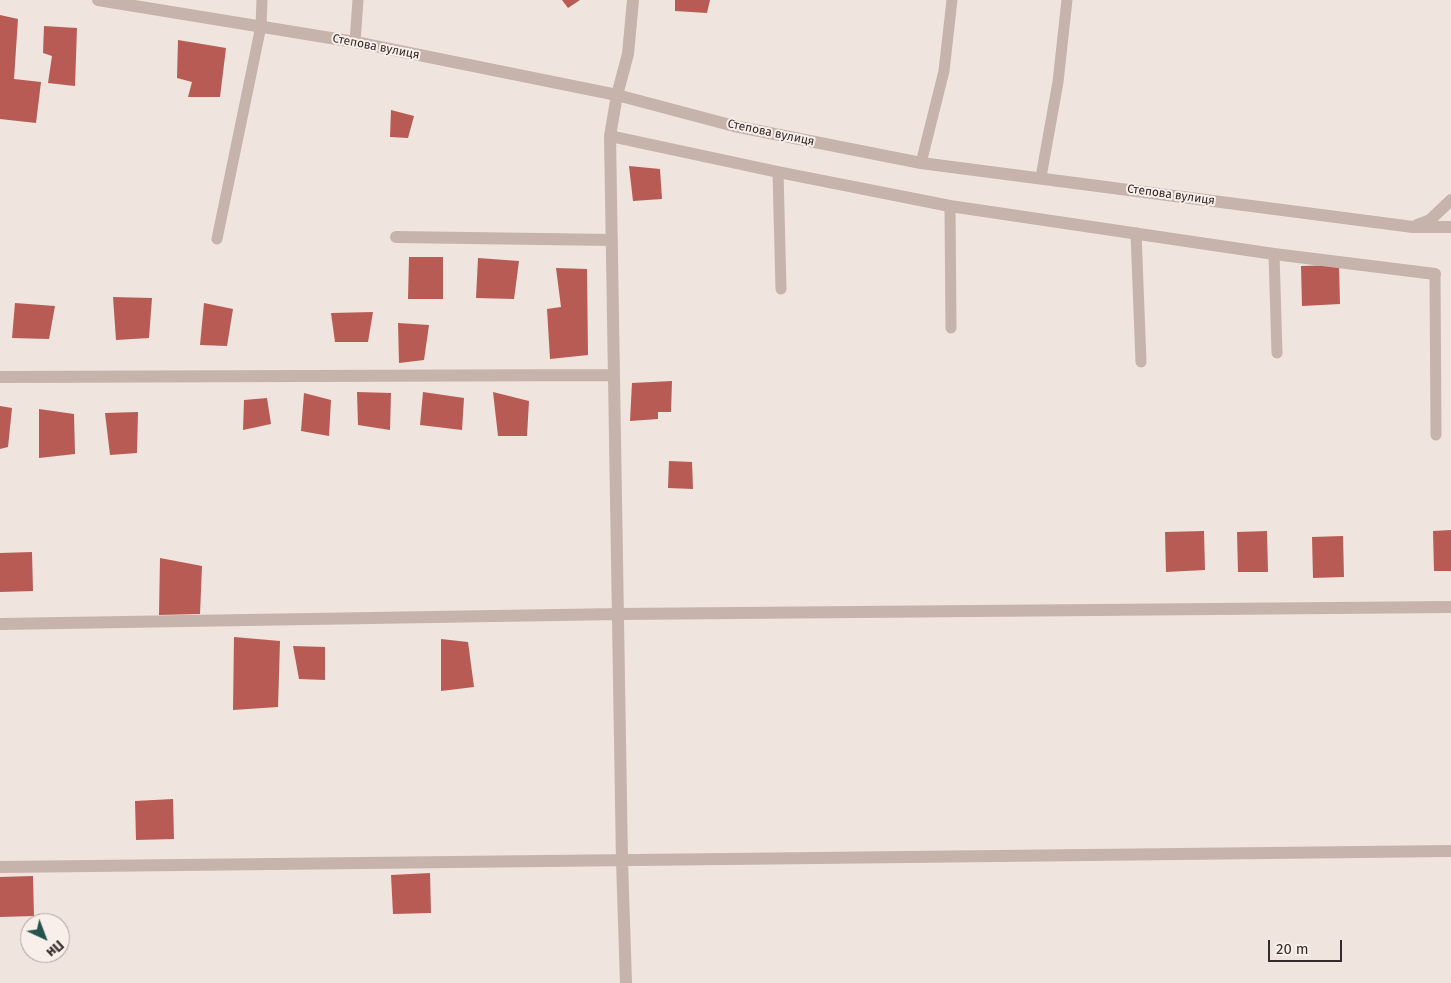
<!DOCTYPE html>
<meta charset="utf-8">
<style>
body{margin:0}
#map{position:relative;width:1451px;height:983px;overflow:hidden;background:#efe4de;font-family:"Fira Sans",sans-serif}
canvas{display:block}
.north{position:absolute;left:20px;top:913px;width:50px;height:50px;box-sizing:border-box;background:#f8efea;border:1px solid #aaa19d;border-radius:50%;rotate:137deg;font-size:14px;font-weight:700;line-height:20px;text-align:center;color:#352b2a}
.north::after{content:'';display:block;margin:auto;width:18px;height:22px;background:#24524d;clip-path:polygon(50% 0,100% 100%,50% 72%,0 100%)}
.scale{position:absolute;left:1268px;top:940px;width:74px;height:22px;box-sizing:border-box;border:2px solid #352b2a;border-top:0;padding-left:6px;font-size:15px;line-height:18px;white-space:nowrap;color:#352b2a;-webkit-text-stroke:4px #f8efea;paint-order:stroke}
</style>
<div id="map">
<canvas width="1451" height="983"></canvas>
<div class="north">Пн</div>
<div class="scale">20 m</div>
</div>
<script>
const c = document.querySelector('canvas').getContext('2d');
c.lineJoin = 'round';
function paint(path, color) {
  c.fillStyle = color;
  c.fill(path, 'evenodd');
}
function poly(rows) {
  const path = new Path2D();
  for (const r of rows) {
    path.moveTo(r[0], r[1]);
    for (let i = 2; i < r.length; i += 2) path.lineTo(r[i], r[i + 1]);
  }
  return path;
}
function trace(path, color, width, dash) {
  c.strokeStyle = color;
  c.lineWidth = width;
  c.lineCap = dash ? 'butt' : 'round';
  c.setLineDash(dash || []);
  c.stroke(path);
}
function write(font, color, halo, rows, align = 'center') {
  c.font = font + ' "Fira Sans",sans-serif';
  c.lineWidth = 4;
  c.setLineDash([]);
  c.textBaseline = 'middle';
  c.strokeStyle = halo;
  c.fillStyle = color;
  for (const [text, x, y, turn = 0] of rows) {
    c.save();
    c.translate(x, y);
    c.rotate((+turn || 0) * Math.PI / 180);
    c.textAlign = isNaN(turn) ? turn : align;
    if (halo) c.strokeText(text, 0, 0);
    c.fillText(text, 0, 0);
    c.restore();
  }
}
paint(poly([
 [562,0,580,0,568,8],
 [675,0,710,0,707,13,675,11],
 [0,15,18,19,14,79,41,82,36,123,0,119],
 [44,26,77,28,75,86,48,83,52,56,43,53],
 [178,40,226,48,220,97,188,97,192,82,177,78],
 [391,110,414,116,408,138,390,137],
 [629,166,660,169,662,199,633,201],
 [409,257,443,257,443,299,408,299],
 [478,258,519,261,514,299,476,298],
 [1339,265,1340,304,1302,306,1301,266],
 [556,268,587,269,588,355,550,359,547,309,561,307],
 [113,297,152,298,149,338,116,340],
 [15,303,55,306,49,339,12,338],
 [204,303,233,309,227,346,200,345],
 [373,312,368,342,335,342,331,313],
 [398,323,429,325,424,360,399,363],
 [672,381,671,412,658,412,658,419,630,421,632,383],
 [357,392,391,393,390,430,358,425],
 [423,392,464,398,462,430,420,425],
 [493,392,529,401,527,436,498,436],
 [304,393,331,400,329,436,301,431],
 [267,398,271,424,243,430,244,400],
 [0,406,12,408,8,447,0,449],
 [39,409,74,414,75,454,39,458],
 [138,412,137,453,110,455,105,413],
 [669,461,692,462,693,489,668,488],
 [1451,530,1451,571,1434,571,1433,531],
 [1204,531,1205,570,1166,572,1165,532],
 [1267,531,1268,572,1238,572,1237,532],
 [1343,536,1344,577,1313,578,1312,537],
 [32,552,33,591,0,592,0,553],
 [160,558,202,566,200,614,159,615],
 [234,637,280,641,278,707,233,710],
 [441,639,468,642,474,687,441,691],
 [293,646,325,647,325,680,299,679],
 [173,799,174,839,136,840,135,801],
 [430,873,431,913,393,914,391,875],
 [33,876,34,916,0,917,0,877]
]), '#b85b54');
trace(poly([
 [355,42,358,0],
 [921,163,944,71,952,0],
 [778,172,781,289],
 [1041,177,1058,82,1067,0],
 [950,206,951,328],
 [1136,233,1141,362],
 [217,239,261,26,262,0],
 [1274,254,1277,353],
 [1435,274,1436,435]
]), '#c6b3ab', 11);
trace(poly([
 [98,0,355,42,617,95,734,126,921,163,1413,227,1451,227],
 [610,136,778,172,950,206,1274,254,1435,274],
 [1417,225,1430,220,1451,200],
 [396,237,612,240],
 [0,377,613,375],
 [0,624,619,614,1451,607],
 [0,867,1451,851],
 [626,983,622,861,610,136,617,95,628,54,633,0]
]), '#c6b3ab', 12);
write('12px', '#352b2a', '#f8efea', [
 ["Степова вулиця",376,47,11],
 ["Степова вулиця",771,133,12],
 ["Степова вулиця",1171,195,8]
]);
</script>
